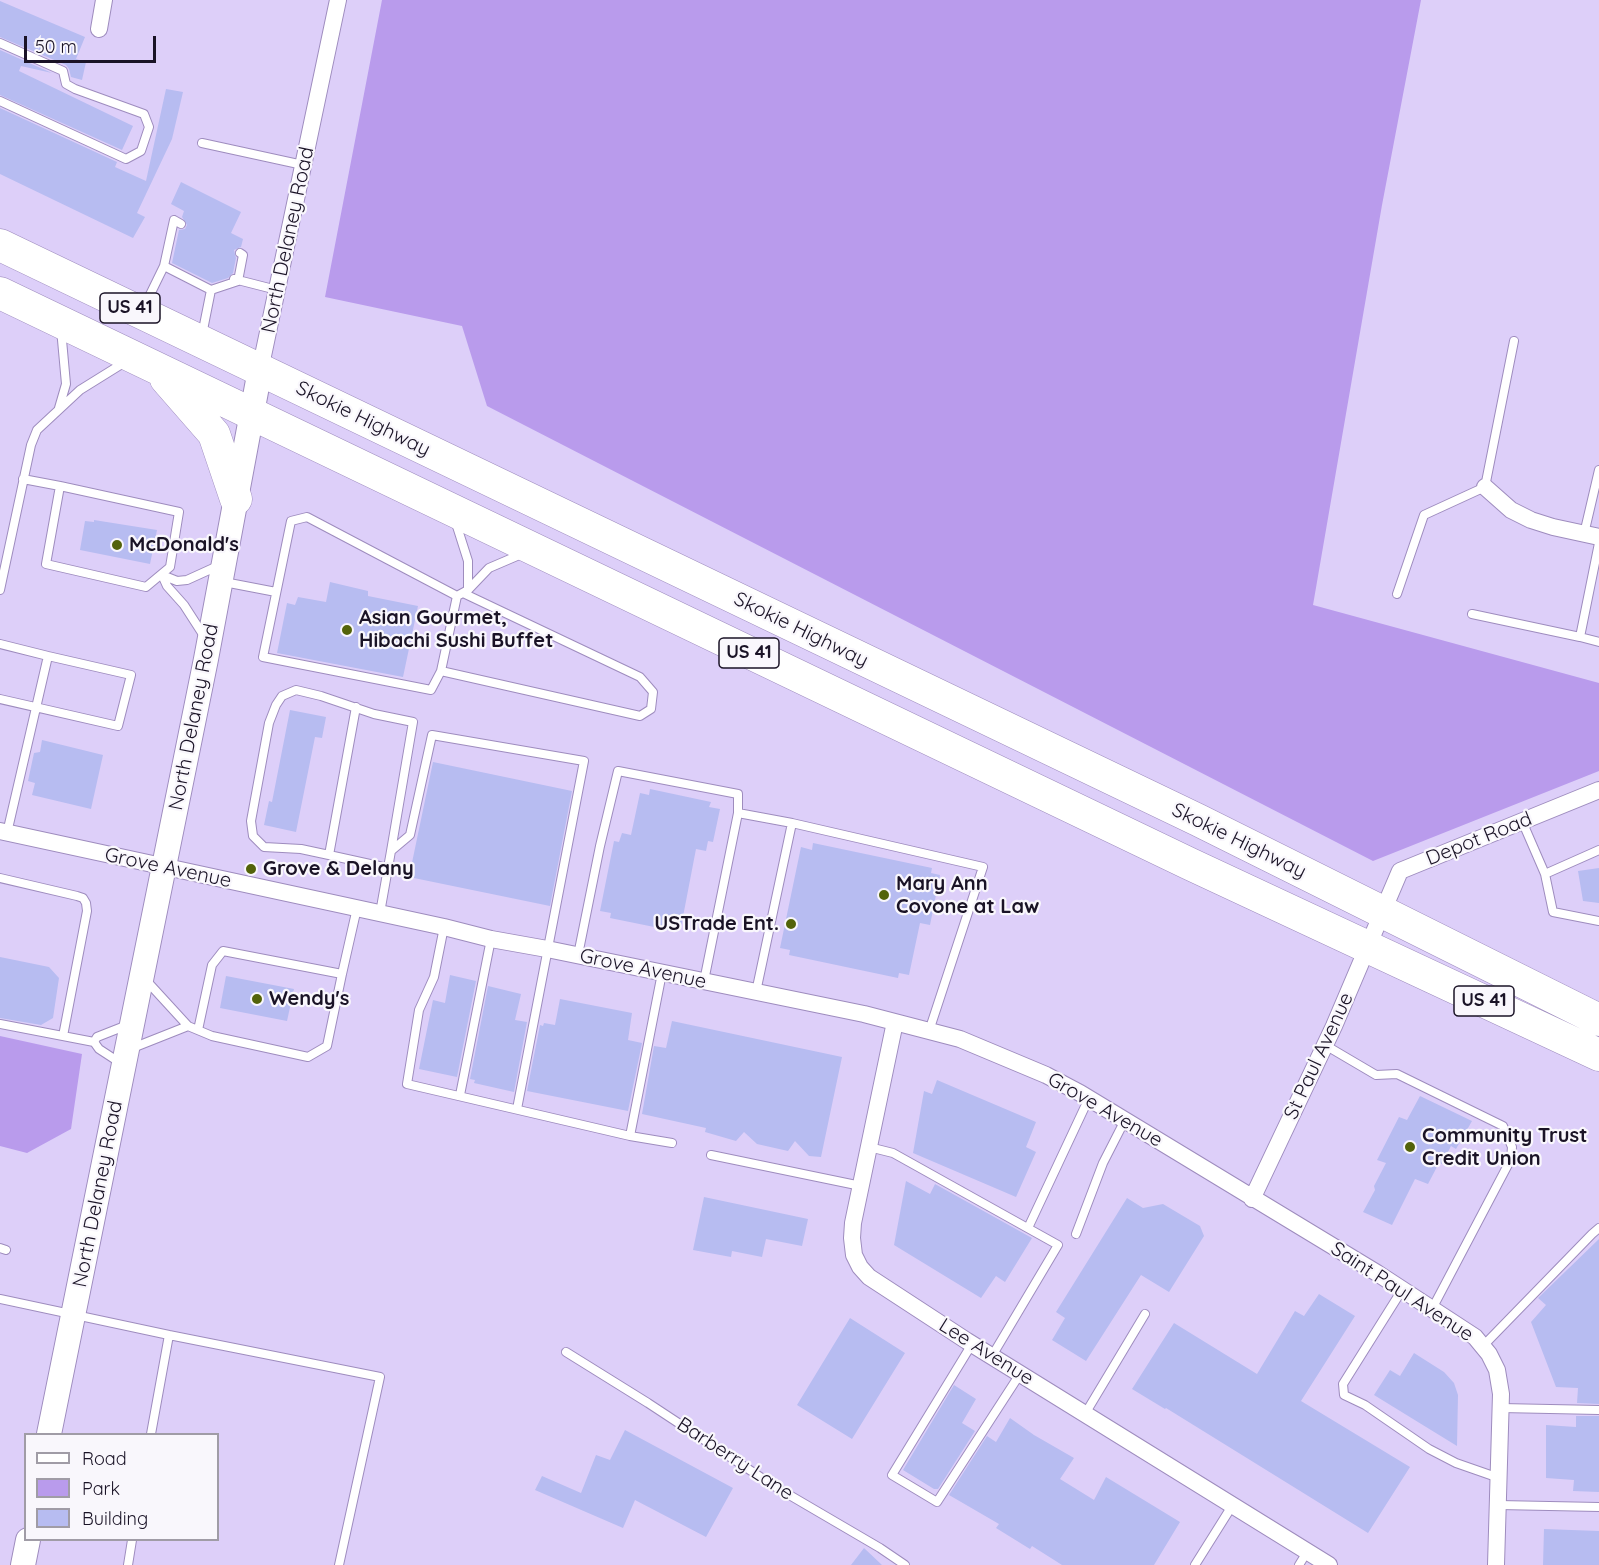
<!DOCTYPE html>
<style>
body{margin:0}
#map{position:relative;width:1599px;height:1565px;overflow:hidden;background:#ddcff9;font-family:Quicksand,sans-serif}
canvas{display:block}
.legend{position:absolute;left:24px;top:1433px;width:195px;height:108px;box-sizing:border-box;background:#f9f7fc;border:2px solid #a09ca6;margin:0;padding:8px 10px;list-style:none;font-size:18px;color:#1a1326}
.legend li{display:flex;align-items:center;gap:12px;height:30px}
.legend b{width:30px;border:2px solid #a09ca6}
.scale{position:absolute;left:24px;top:36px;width:132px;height:27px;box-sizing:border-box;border:3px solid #1a1326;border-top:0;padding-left:8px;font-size:18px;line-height:21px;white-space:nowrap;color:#1a1326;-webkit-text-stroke:4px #f9f7fc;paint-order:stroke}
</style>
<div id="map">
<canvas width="1599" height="1565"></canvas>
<ul class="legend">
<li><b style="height:8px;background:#fff"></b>Road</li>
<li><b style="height:16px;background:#b99bec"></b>Park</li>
<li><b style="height:16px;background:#b7bcf1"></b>Building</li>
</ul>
<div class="scale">50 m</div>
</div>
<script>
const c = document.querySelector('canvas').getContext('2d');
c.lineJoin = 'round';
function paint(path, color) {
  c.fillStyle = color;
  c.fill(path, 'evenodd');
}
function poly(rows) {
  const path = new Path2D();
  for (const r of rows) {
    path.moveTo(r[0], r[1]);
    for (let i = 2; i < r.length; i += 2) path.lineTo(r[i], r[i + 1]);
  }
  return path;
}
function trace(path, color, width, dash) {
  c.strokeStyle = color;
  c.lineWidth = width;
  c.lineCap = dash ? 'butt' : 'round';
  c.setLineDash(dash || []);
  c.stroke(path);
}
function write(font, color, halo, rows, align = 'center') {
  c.font = font + ' Quicksand,sans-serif';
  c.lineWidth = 4.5;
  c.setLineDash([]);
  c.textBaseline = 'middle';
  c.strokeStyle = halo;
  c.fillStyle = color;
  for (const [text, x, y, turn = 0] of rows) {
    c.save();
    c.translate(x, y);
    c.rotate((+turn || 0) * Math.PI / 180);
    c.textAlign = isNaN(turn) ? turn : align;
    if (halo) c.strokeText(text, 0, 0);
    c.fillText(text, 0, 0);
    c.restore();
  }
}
paint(poly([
 [382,0,1421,0,1382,205,1313,605,1599,683,1599,771,1373,861,487,406,462,326,325,297],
 [0,1036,82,1054,71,1129,27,1153,0,1146]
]), '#b99bec');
paint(poly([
 [0,1,85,37,76,59,86,62,82,80,71,77,69,69,66,65,0,37],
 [0,50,52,73,21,66,19,71,133,126,122,150,0,95],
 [166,89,183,92,172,139,137,213,145,217,133,238,0,174,0,108,117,162,115,167,146,181],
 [181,182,241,212,231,233,243,239,241,247,234,250,236,258,233,273,228,278,212,283,172,263,179,230,185,229,187,225,182,217,184,211,171,204],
 [94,520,157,530,150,564,80,550,85,521,94,522],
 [330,582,368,591,368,596,418,606,403,677,277,653,287,603,295,605,298,597,326,602],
 [290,710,326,717,322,738,315,737,296,832,264,825,269,801,272,802],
 [42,740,103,755,91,809,32,795,35,783,28,781,34,753,40,752],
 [433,762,572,791,550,906,409,877],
 [650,789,711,802,709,807,720,809,713,842,708,841,706,851,696,849,681,927,670,925,669,930,610,918,611,913,600,911,614,841,619,842,622,833,631,835,640,793,649,795],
 [813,843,932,868,931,873,940,875,930,925,920,923,909,975,899,973,898,978,789,955,790,950,780,948,801,847,812,850],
 [1599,868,1599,903,1583,901,1578,871],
 [0,957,49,967,59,978,53,1018,41,1025,0,1018],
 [450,975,476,981,457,1077,419,1069,433,1000,445,1003],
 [226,976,294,989,287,1021,220,1008],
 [488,986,521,994,515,1020,527,1022,514,1092,474,1083,475,1080,470,1079],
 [560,999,632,1013,628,1040,642,1043,628,1111,527,1091,540,1025,543,1026,544,1023,555,1025],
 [672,1021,842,1057,821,1157,809,1156,795,1141,788,1151,757,1144,744,1132,736,1141,705,1132,706,1128,642,1114,654,1046,666,1048],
 [937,1080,1036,1122,1026,1147,1036,1152,1016,1197,913,1153,924,1091,932,1094],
 [1420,1096,1472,1121,1456,1149,1451,1146,1442,1164,1439,1163,1428,1184,1415,1179,1392,1225,1363,1212,1375,1190,1374,1186,1386,1163,1377,1160,1399,1117,1407,1120],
 [906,1181,930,1194,935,1184,1032,1238,1005,1282,996,1276,981,1298,894,1245],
 [704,1197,808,1219,802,1246,766,1239,762,1257,732,1251,731,1257,693,1250],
 [1127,1198,1143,1208,1163,1204,1200,1226,1204,1236,1169,1292,1141,1275,1086,1361,1052,1340,1065,1318,1056,1312],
 [1599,1239,1599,1404,1577,1403,1578,1388,1556,1387,1531,1322,1546,1305,1538,1298],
 [1319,1294,1355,1316,1301,1401,1410,1467,1368,1533,1166,1408,1165,1409,1132,1389,1174,1323,1257,1374,1295,1311,1304,1316],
 [850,1318,905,1353,852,1439,797,1405],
 [1414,1353,1444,1372,1454,1383,1458,1395,1457,1446,1374,1395,1390,1370,1400,1376],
 [954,1385,976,1399,962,1423,975,1431,938,1489,934,1489,903,1470],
 [1576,1416,1599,1416,1599,1492,1573,1491,1574,1480,1546,1478,1546,1425,1576,1427],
 [1010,1418,1034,1435,1074,1458,1060,1479,1094,1500,1106,1477,1180,1522,1154,1565,1062,1565,1032,1546,1030,1549,996,1528,999,1524,949,1495,987,1436,996,1442],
 [625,1430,733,1488,706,1537,635,1500,623,1528,535,1490,542,1476,581,1493,596,1455,610,1460],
 [1544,1529,1599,1531,1599,1565,1543,1565],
 [864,1548,882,1565,851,1565]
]), '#b7bcf1');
const lane = poly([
 [0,43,63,71,66,84,75,89,144,114,149,127,141,151,126,159,0,101],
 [202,143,303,165],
 [164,266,174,220,181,224],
 [234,279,277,290],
 [238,281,243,255,240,253],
 [144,307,164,266,211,290,238,281],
 [202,335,211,290],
 [59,408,66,384,61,329],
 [23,479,60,486,179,512,170,567,146,587,46,564,60,486],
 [455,520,468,561,468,590],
 [1584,534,1599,470],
 [162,575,167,586,184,605,204,636],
 [162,575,177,581,187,580,220,565],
 [224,582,276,592],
 [0,590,31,445,37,430,80,390,125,362],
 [1397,594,1424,515,1485,487,1514,341],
 [457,596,441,671,431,690,263,657,291,521,307,517,457,596,468,590,489,568,524,553],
 [1472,614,1580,637,1599,543],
 [1580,637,1599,642],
 [0,644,48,656,7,833],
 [441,671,640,716,651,709,653,692,640,677,463,593],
 [0,699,118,726,131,675,48,656],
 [356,707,329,855,388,868],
 [1522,821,1545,874,1553,912,1599,921],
 [329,855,301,849,264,847,253,836,251,821,269,723,276,705,282,696,296,690,321,696,374,714,413,722,391,851],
 [1545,874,1599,850],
 [0,878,77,896,83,898,86,903,87,911,63,1036],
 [380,913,391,851,410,835,432,735,584,761,517,1109],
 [444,927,434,977,419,1010,407,1084,630,1136,672,1143],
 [578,955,600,846,618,771,738,794,738,813],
 [342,974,357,908],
 [144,978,188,1026,212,1036,308,1057,327,1046,342,974,223,951,212,965,198,1030],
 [704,981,738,813,792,823],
 [756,992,792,823,983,867,929,1031],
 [0,1024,94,1042,99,1049,122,1064],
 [94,1042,97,1037,130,1024],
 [1325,1045,1376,1075,1397,1074,1503,1126,1512,1147,1511,1159,1432,1309],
 [130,1049,188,1026],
 [460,1095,491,939],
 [630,1136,662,973],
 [869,1147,893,1153,1058,1245,992,1356],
 [711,1155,861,1186],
 [1028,1228,1089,1098],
 [1076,1234,1103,1163,1125,1120],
 [0,1248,6,1250],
 [1402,1290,1343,1384,1344,1395,1365,1405,1429,1449,1456,1463,1499,1478],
 [0,1299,169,1335,151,1434],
 [169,1335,380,1377,339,1565],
 [972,1344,892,1475,937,1502,1020,1374],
 [1483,1346,1592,1234,1599,1228],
 [566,1352,648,1403,774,1486,880,1548,905,1565],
 [1501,1408,1599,1410],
 [1085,1414,1145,1314],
 [1499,1505,1599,1507],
 [128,1565,132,1540],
 [1195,1565,1232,1506],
 [1299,1565,1307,1552]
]);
const street = poly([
 [99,29,104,0],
 [260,370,338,0],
 [1485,487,1511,510,1531,520,1553,527,1599,537],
 [0,831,444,927,491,939,547,949,864,1014,960,1039,1046,1075,1080,1093,1377,1273,1475,1337,1489,1354,1497,1370,1501,1394,1496,1565],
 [895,1022,853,1223,852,1238,854,1255,860,1267,869,1277,967,1341,1329,1565],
 [1252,1199,1334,1026,1400,871,1599,790]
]);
const secondary = poly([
 [49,1434,206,659,260,370],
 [23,1565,28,1540]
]);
const highway = poly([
 [0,245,1198,820,1599,1020],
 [0,293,1190,864,1599,1055],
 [166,379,214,434,236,499]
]);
trace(lane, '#9e8cbe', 10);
trace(street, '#9e8cbe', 18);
trace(secondary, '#9e8cbe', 26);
trace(highway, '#9e8cbe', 33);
trace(lane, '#fff', 8);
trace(street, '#fff', 16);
trace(secondary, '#fff', 24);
trace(highway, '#fff', 32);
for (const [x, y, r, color] of [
 [117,545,6,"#53630a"],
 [347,630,6,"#53630a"],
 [251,869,6,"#53630a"],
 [884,895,6,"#53630a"],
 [791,924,6,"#53630a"],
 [257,999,6,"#53630a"],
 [1410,1147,6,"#53630a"]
]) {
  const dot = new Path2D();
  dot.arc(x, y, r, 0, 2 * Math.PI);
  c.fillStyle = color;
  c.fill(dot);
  trace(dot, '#f9f7fc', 2);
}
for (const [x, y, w] of [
 [130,308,60],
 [749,653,60],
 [1484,1001,60]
]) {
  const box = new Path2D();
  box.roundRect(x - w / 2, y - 15, w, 30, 4.5);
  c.fillStyle = '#f9f7fc';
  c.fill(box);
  trace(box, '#1a1326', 1.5);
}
write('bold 18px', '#1a1326', null, [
 ["US 41",130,308],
 ["US 41",749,653],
 ["US 41",1484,1001]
]);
write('20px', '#1a1326', '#f9f7fc', [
 ["North Delaney Road",288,240,-78],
 ["Skokie Highway",363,419,26],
 ["Skokie Highway",801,630,26],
 ["North Delaney Road",194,717,-79],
 ["Depot Road",1479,839,-22],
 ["Skokie Highway",1239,841,26],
 ["Grove Avenue",168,868,12],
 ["Grove Avenue",643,969,12],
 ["St Paul Avenue",1319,1056,-65],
 ["Grove Avenue",1105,1110,30],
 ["North Delaney Road",98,1194,-79],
 ["Saint Paul Avenue",1402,1292,33],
 ["Lee Avenue",986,1352,32],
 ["Barberry Lane",735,1459,33]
]);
write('bold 20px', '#1a1326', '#f9f7fc', [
 ["McDonald's",129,545],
 ["Asian Gourmet,",359,618],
 ["Hibachi Sushi Buffet",359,641],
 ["Grove & Delany",263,869],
 ["Mary Ann",896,884],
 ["Covone at Law",896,907],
 ["USTrade Ent.",779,924,"right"],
 ["Wendy's",269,999],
 ["Community Trust",1422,1136],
 ["Credit Union",1422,1159]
], 'left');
</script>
